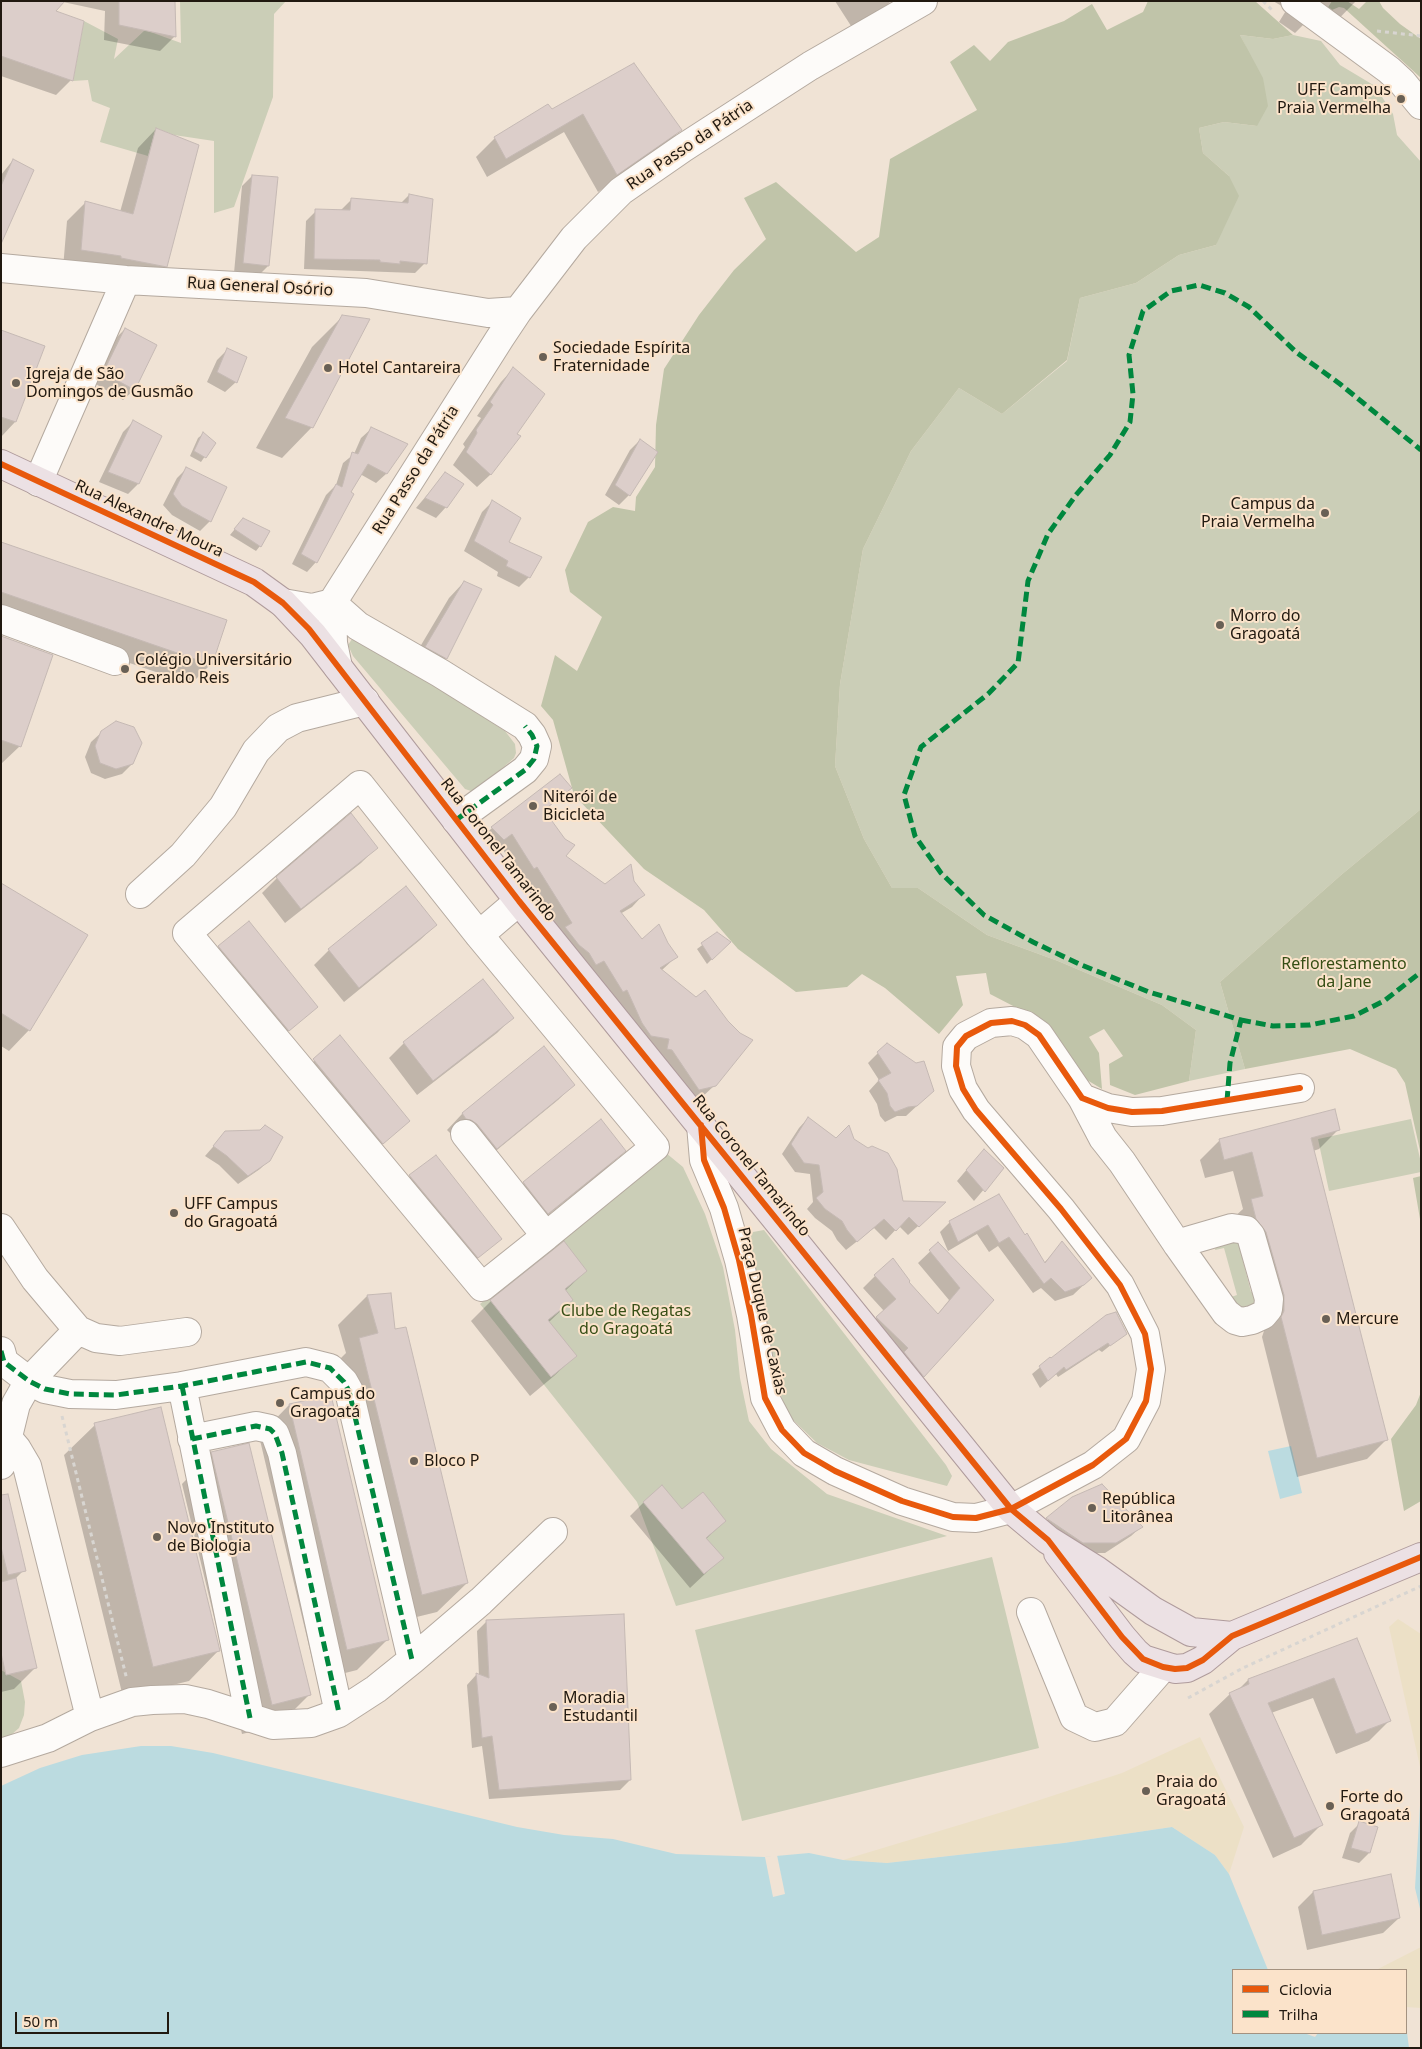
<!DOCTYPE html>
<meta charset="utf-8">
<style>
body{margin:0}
#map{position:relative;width:1422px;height:2049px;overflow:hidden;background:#f0e3d5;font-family:"Noto Sans",sans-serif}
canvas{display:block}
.frame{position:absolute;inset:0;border:2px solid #211910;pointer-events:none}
.legend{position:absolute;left:1232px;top:1969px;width:175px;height:65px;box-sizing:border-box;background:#fbe3ca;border:1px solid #a49280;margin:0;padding:6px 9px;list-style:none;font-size:15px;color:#211910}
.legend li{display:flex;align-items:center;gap:10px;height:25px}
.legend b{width:25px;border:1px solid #a49280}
.scale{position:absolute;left:15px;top:2012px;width:154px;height:22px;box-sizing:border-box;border:2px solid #211910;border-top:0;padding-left:6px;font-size:15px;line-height:18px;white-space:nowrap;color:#211910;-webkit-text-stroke:4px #fbe3ca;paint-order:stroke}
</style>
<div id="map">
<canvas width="1422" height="2049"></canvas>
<div class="frame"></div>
<ul class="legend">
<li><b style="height:6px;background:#e8590c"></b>Ciclovia</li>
<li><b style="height:6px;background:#00873e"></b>Trilha</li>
</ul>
<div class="scale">50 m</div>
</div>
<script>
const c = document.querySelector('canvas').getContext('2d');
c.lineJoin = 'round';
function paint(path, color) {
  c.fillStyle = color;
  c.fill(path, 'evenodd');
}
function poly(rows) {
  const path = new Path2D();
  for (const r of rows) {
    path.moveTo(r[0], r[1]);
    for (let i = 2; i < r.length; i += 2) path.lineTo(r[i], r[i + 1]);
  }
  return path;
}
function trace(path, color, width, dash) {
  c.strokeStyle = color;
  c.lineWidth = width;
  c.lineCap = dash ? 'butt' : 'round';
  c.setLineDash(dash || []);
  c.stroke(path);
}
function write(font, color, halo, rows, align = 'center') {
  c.font = font + ' "Noto Sans",sans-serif';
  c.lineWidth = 4;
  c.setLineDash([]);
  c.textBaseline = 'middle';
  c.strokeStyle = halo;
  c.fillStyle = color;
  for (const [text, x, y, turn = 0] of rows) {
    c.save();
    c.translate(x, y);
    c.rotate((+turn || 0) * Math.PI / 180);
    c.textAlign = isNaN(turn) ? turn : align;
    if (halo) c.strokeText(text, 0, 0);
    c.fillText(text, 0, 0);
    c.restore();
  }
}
paint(poly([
 [180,1,286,1,274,14,273,97,234,207,214,213,214,141,174,135,156,128,148,156,100,142,110,108,92,101,88,80,73,81,84,21,118,39,114,59,145,30,181,43],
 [1240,35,1273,39,1293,35,1321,41,1340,65,1375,86,1393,114,1397,135,1421,162,1421,809,1341,875,1220,982,1245,1069,1189,1081,1196,1030,1162,1005,1058,961,987,935,918,888,892,888,864,839,835,766,840,684,863,549,911,451,959,388,1002,414,1067,361,1080,298,1136,283,1179,255,1216,245,1229,176,1203,153,1199,128,1224,122,1257,126,1246,47],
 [352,639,366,642,505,731,515,744,516,753,514,758,477,790,471,791,465,789,353,656,348,645],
 [1411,1119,1421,1163,1421,1172,1329,1191,1318,1139],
 [666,1153,683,1167,705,1214,723,1267,735,1330,740,1378,749,1421,771,1449,827,1494,947,1536,676,1606,637,1502,480,1304],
 [764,1230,946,1465,952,1476,947,1486,849,1460,817,1443,788,1415,775,1379,769,1338,747,1238,753,1232],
 [1236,1234,1251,1292,1258,1291,1255,1303,1252,1306,1243,1309,1228,1298,1237,1295,1224,1248,1215,1250,1216,1245],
 [992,1557,1039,1748,742,1821,695,1630],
 [1,1670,21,1681,25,1702,24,1715,19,1728,1,1744]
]), '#cbceb7');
paint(poly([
 [1148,1,1255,1,1293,35,1273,39,1240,35,1263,78,1268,106,1257,126,1224,122,1199,128,1203,153,1229,176,1239,196,1216,245,1179,255,1136,283,1080,298,1067,360,1002,414,959,388,911,451,863,549,840,684,835,766,864,839,892,888,918,888,987,935,1058,961,1162,1005,1196,1030,1189,1081,1135,1095,1110,1085,1109,1064,1123,1056,1104,1029,1089,1037,1099,1053,1102,1089,1082,1077,1060,1041,1017,1008,990,994,986,973,956,976,963,1005,939,1034,885,988,862,974,847,987,796,992,738,949,704,910,644,869,574,795,553,720,541,706,555,655,577,671,602,617,570,592,565,570,588,522,613,507,635,511,636,497,655,467,656,425,664,369,699,315,734,270,766,239,744,198,776,182,856,252,879,237,890,159,977,110,950,62,974,45,990,61,1008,42,1064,21,1092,4,1107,30,1143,12],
 [1332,1,1347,1,1359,9,1367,1,1379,1,1383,8,1400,24,1421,39,1421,78,1344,8,1339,7,1332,10,1320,20],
 [1421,809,1421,1155,1405,1083,1396,1069,1350,1049,1245,1069,1220,982,1341,875],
 [1421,1176,1421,1225,1413,1178],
 [1421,1392,1421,1501,1404,1511,1391,1439,1416,1405]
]), '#c0c4a9');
paint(poly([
 [1398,1619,1421,1634,1421,1771,1389,1627],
 [1200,1737,1244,1827,1229,1874,1215,1855,1172,1827,1064,1843,887,1863,843,1860,1009,1810,1122,1773],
 [1421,1947,1421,2008,1406,2007,1406,1970,1376,1970]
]), '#ece0c6');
paint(poly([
 [1291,1446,1302,1493,1280,1499,1268,1451],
 [141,1746,171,1746,213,1753,517,1827,564,1835,613,1839,676,1854,765,1857,809,1853,843,1860,887,1863,1064,1843,1172,1827,1215,1855,1229,1874,1268,1970,1233,1970,1233,2033,1304,2033,1315,2037,1318,2033,1406,2033,1406,2024,1409,2048,1,2048,1,1786,40,1768,82,1755],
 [1421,1789,1421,1913,1415,1888]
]), '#bbdbe0');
paint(poly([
 [777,1855,785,1894,773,1897,765,1857]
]), '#f0e3d5');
paint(poly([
 [1,1,174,1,175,36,160,51,104,40,105,11,63,2,54,11,71,80,56,95,1,76],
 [835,1,891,1,879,14,853,29],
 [1273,1,1356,1,1325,33,1307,21,1295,33,1279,22,1287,9],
 [634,64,680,130,662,149,598,192,564,132,487,177,476,157,495,138,548,106,551,111],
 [156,129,166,266,148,284,63,268,67,221,85,203,120,212,138,148],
 [13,160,1,241,1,175],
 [252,176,268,266,258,276,234,273,242,186],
 [409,195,425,263,415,273,304,269,306,221,316,211,341,210,351,200,401,203],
 [343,316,312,427,282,458,256,448,312,347],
 [125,329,155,346,134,390,123,400,94,383,115,339],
 [227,350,236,382,225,392,207,382,217,360],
 [1,352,15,422,1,437],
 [513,369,515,434,519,437,490,475,477,487,453,465,465,447,463,444,481,418,477,416,501,382],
 [133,422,161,436,138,484,128,494,99,482,123,432],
 [371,429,406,445,386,474,376,483,360,474,349,492,316,562,307,572,292,564,326,495,336,485,343,463,354,454,361,438],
 [203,434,214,443,201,462,190,456,198,438],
 [640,440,629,495,619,505,605,495,630,450],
 [187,468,210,521,200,531,172,515,163,505,177,478],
 [445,474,446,507,436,518,416,508],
 [492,502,507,542,529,577,519,587,497,576,498,572,464,551,482,512],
 [239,524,260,546,256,551,230,535],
 [1,546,211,664,191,684,1,619],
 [464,582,446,658,431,674,411,662,449,598],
 [1,637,20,746,1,764],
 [102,732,132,764,122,774,105,779,91,773,85,757,91,742],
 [570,788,544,811,564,856,605,886,633,882,643,895,632,907,620,914,642,941,667,944,676,957,662,970,715,1085,702,1097,687,1101,656,1061,658,1050,640,1048,560,935,525,877,522,879,500,845,492,851,480,839,492,828],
 [376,848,361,863,285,923,262,893,277,878],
 [1,885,29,1030,9,1051,1,1046],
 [436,925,420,940,344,1002,314,965,329,950],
 [717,934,729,942,707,964,697,949],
 [219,947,316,1006,273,1045,204,962],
 [512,1018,497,1033,417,1095,389,1058,404,1043],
 [340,1037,408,1121,367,1158,298,1076],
 [543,1048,573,1085,558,1100,481,1163,456,1135,451,1134,447,1130,462,1114],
 [878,1053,933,1091,906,1116,897,1116,885,1122,880,1116,877,1104,869,1091,879,1080,868,1063],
 [808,1118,836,1139,853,1140,902,1202,934,1212,908,1235,899,1226,886,1240,874,1228,846,1250,837,1240,832,1231,815,1218,807,1209,813,1202,810,1174,795,1172,782,1154,799,1128],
 [1338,1130,1319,1149,1313,1151,1387,1439,1367,1459,1297,1477,1262,1337,1264,1331,1265,1315,1232,1219,1243,1209,1233,1171,1205,1178,1200,1160,1220,1140],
 [226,1132,269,1160,260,1169,238,1184,219,1165,205,1156],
 [624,1150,609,1166,532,1228,508,1198,524,1183],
 [974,1161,1002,1168,974,1201,957,1181],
 [410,1176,501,1238,462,1272,395,1192],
 [999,1195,1024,1236,1044,1263,1062,1243,1091,1278,1073,1295,1055,1301,1041,1288,1033,1293,998,1246,989,1252,977,1234,948,1251,940,1232,950,1222],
 [938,1244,992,1300,911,1388,865,1329,884,1311,863,1288,875,1276,907,1282,937,1315,949,1300,918,1263],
 [586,1271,565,1291,572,1300,549,1322,575,1356,554,1376,530,1396,471,1321,491,1301],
 [367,1296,394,1331,467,1583,437,1612,392,1623,330,1369,346,1353,338,1325],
 [1126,1333,1102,1352,1099,1350,1058,1377,1056,1374,1040,1388,1032,1374,1050,1359],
 [289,1405,387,1640,357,1670,317,1680,259,1436],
 [95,1425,219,1650,189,1681,123,1697,64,1455],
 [212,1453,309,1695,279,1725,242,1734,182,1484],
 [1072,1498,1141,1527,1131,1536,1105,1553,1073,1553,1037,1529],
 [644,1502,725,1521,706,1539,722,1558,690,1588,630,1516],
 [1,1521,24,1570,15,1579,36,1667,14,1689,1,1692],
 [487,1621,630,1780,620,1790,489,1799,482,1746,472,1748,467,1685,476,1675,479,1676,477,1631],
 [1356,1639,1390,1720,1369,1741,1336,1754,1313,1698,1271,1713,1321,1825,1301,1845,1273,1858,1209,1714,1230,1694,1238,1690,1248,1680],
 [1360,1823,1369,1853,1359,1863,1342,1858,1350,1833],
 [1313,1892,1399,1918,1383,1933,1307,1950,1298,1907]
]), '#0003');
const building = poly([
 [1,1,65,1,56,11,84,21,73,81,1,56,1,1],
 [119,1,175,1,176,37,119,25,119,1],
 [634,63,682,130,617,175,583,114,506,159,494,137,548,104,552,109,634,63],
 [156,128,199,145,167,267,121,258,121,256,81,250,85,201,133,214,156,128],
 [13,159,34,170,1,244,1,186,13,159],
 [252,175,278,177,269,266,243,263,252,175],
 [409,194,433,199,427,264,400,261,400,264,380,262,380,260,314,259,315,209,350,210,351,198,408,203,409,194],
 [342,315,370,319,313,428,285,418,342,315],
 [125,328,157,345,135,390,103,373,125,328],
 [1,330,45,346,16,422,1,417,1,330],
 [227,348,247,357,237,383,217,372,227,348],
 [513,367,545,394,517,434,521,436,491,475,466,452,477,433,476,430,493,405,490,402,513,367],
 [133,420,162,436,139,484,108,472,133,420],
 [371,427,408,444,387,474,368,464,351,492,354,494,317,563,301,554,336,484,342,487,352,452,358,454,371,427],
 [203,432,216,443,206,458,194,451,203,432],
 [640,439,658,452,630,496,615,485,640,439],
 [186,467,227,487,211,522,182,506,173,494,186,467],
 [445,472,464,484,447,508,425,498,445,472],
 [492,500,521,518,509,542,542,557,530,578,506,566,508,561,474,541,492,500],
 [243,518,270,531,261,547,234,529,243,518],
 [1,542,227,620,212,665,1,592,1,542],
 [464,581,482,589,447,659,425,647,464,581],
 [1,636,53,655,21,747,1,740,1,636],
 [116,721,134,727,142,743,133,764,116,769,100,763,95,746,101,731,116,721],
 [560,774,572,788,544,810,565,839,575,845,566,856,605,884,631,864,634,881,645,895,620,911,642,939,659,924,668,943,678,957,660,968,696,997,705,990,728,1021,740,1033,753,1040,716,1086,699,1090,672,1050,667,1049,669,1039,651,1036,642,1023,627,990,623,992,604,961,596,965,589,953,579,945,565,927,572,923,537,867,534,869,512,834,504,840,491,827,560,774],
 [351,813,378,848,301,909,276,877,351,813],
 [1,883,88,935,30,1031,1,1013,1,883],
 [406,886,437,925,359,988,328,949,406,886],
 [249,921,318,1007,289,1031,218,946,249,921],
 [717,932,731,942,712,960,701,943,717,932],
 [483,979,514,1018,433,1081,403,1042,483,979],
 [340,1035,410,1121,383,1144,313,1059,340,1035],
 [887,1043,916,1063,924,1061,934,1091,917,1106,908,1107,895,1112,890,1106,887,1093,878,1080,891,1073,877,1052,887,1043],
 [544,1046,575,1085,497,1149,477,1124,471,1120,466,1119,462,1113,544,1046],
 [1335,1109,1340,1130,1311,1138,1388,1440,1317,1458,1281,1317,1284,1311,1284,1295,1266,1232,1256,1219,1251,1199,1263,1196,1252,1152,1224,1160,1219,1139,1335,1109],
 [808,1117,836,1138,849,1125,854,1139,868,1148,872,1146,888,1153,897,1169,903,1201,946,1202,919,1227,909,1217,896,1231,884,1219,857,1242,847,1230,842,1221,825,1209,816,1198,823,1192,819,1165,804,1163,791,1144,808,1117],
 [601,1119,626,1151,548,1214,523,1182,601,1119],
 [265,1125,283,1137,270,1161,248,1176,227,1156,213,1146,225,1131,260,1130,265,1125],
 [984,1149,1004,1168,985,1192,966,1170,984,1149],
 [436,1155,502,1239,478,1258,409,1175,436,1155],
 [999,1194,1025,1235,1027,1233,1045,1263,1062,1241,1092,1278,1084,1285,1065,1292,1051,1278,1044,1284,1009,1237,999,1243,988,1225,958,1242,949,1221,999,1194],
 [564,1241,587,1271,565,1289,573,1300,548,1320,577,1356,551,1377,490,1300,564,1241],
 [938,1242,994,1300,924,1377,904,1352,908,1348,876,1317,896,1299,874,1275,893,1258,910,1281,909,1282,938,1314,960,1288,929,1250,938,1242],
 [391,1293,395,1329,406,1327,468,1583,422,1595,359,1338,378,1333,367,1295,391,1293],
 [1116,1312,1127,1334,1110,1346,1108,1343,1066,1370,1064,1367,1048,1381,1039,1366,1050,1357,1051,1358,1106,1315,1116,1312],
 [331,1395,389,1640,347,1650,289,1404,331,1395],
 [161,1407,220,1651,153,1667,94,1423,161,1407],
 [249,1443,311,1695,272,1705,211,1452,249,1443],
 [1102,1484,1143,1527,1116,1543,1083,1543,1046,1518,1072,1497,1102,1484],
 [662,1485,682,1509,703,1492,726,1521,706,1538,724,1558,704,1574,643,1502,662,1485],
 [8,1494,26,1571,8,1575,1,1547,1,1495,8,1494],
 [16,1578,37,1668,6,1675,1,1653,1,1582,16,1578],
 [624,1614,631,1780,499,1790,492,1736,482,1738,476,1673,489,1678,486,1620,624,1614],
 [1357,1638,1391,1721,1356,1734,1334,1678,1268,1703,1323,1825,1294,1838,1229,1693,1249,1684,1248,1679,1357,1638],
 [1359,1821,1378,1827,1370,1853,1351,1848,1359,1821],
 [1391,1874,1400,1918,1322,1935,1313,1891,1391,1874]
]);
paint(building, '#dcceca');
trace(building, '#c5b9b4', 1);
const minor = poly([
 [1295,1,1389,70,1402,82,1421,105],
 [1,268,126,280,366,293,488,313,518,311],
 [38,482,126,280],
 [283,603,312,608,332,603],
 [332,603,358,626,440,673,525,726,532,735,537,746,534,759,525,770,456,820],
 [1,619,115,661],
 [338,667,333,643,332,603,500,338,518,311,574,238,621,191,683,148,810,66,923,1],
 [140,894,183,855,223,807,256,751,278,728,297,718,365,701],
 [479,935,519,901],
 [1082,1098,1103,1138,1122,1162,1177,1244,1226,1313,1235,1320,1242,1322,1252,1320,1263,1315,1268,1309,1269,1299,1251,1236,1246,1230,1232,1228,1177,1244],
 [701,1125,704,1160,724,1208,739,1260,751,1315,765,1398,782,1430,804,1453,835,1471,902,1501,953,1517,976,1518,1011,1509,1093,1465,1126,1439,1146,1401,1151,1369,1145,1334,1120,1285,1061,1209,976,1110,963,1089,956,1066,957,1047,966,1036,991,1023,1012,1021,1025,1025,1039,1035,1082,1098,1108,1108,1132,1112,1162,1111,1300,1088],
 [465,1134,546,1236,482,1287,187,933,360,785,479,935,655,1147,546,1236],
 [1,1228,35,1279,78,1330,96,1338,120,1341,187,1332],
 [1,1351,4,1362,29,1381,45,1389,70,1394,116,1395,182,1386,306,1362,330,1368,344,1382,349,1391,412,1660],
 [182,1386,250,1718],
 [1,1430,17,1449,27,1466,90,1717],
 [192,1439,256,1426,270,1429,275,1434,282,1453,339,1713],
 [1,1465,16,1404,29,1381,78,1330],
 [1031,1612,1074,1717,1095,1727,1115,1722,1163,1667],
 [1,1753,48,1738,90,1717,132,1702,152,1700,185,1699,208,1704,273,1725,311,1723,339,1713,376,1689,412,1660,481,1601,553,1532]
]);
const major = poly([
 [1,464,254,582,283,603,313,635,519,901,1011,1509,1048,1540,1096,1570,1153,1611,1191,1632,1232,1636],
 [1058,1553,1122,1637,1135,1652,1143,1659,1175,1669,1187,1668,1203,1660,1232,1636,1421,1557]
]);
trace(minor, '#b4a99f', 30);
trace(major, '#af9b9c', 30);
trace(poly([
 [1263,1,1272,10],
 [1377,31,1421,36],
 [62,1416,127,1680],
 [1188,1698,1243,1668,1421,1586]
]), '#d8d5d1', 3, [4, 4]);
trace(minor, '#fdfbf9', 28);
trace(major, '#ece1e4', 28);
trace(poly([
 [456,820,525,770,534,759,537,746,532,735,525,726],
 [1241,1020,1273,1026,1310,1025,1354,1016,1384,1001,1421,972],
 [1227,1101,1230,1063,1241,1020,1149,992,1079,964,1033,942,984,915,941,873,915,836,904,795,921,747,988,694,1018,663,1028,581,1048,534,1076,495,1110,455,1130,422,1133,394,1129,355,1143,311,1171,291,1199,285,1225,293,1249,307,1296,352,1340,384,1421,450],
 [1,1351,4,1362,29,1381,45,1389,70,1394,116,1395,182,1386,306,1362,330,1368,344,1382,349,1391,412,1660],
 [182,1386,250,1718],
 [192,1439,256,1426,270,1429,275,1434,282,1453,339,1713]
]), '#00873e', 5, [10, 5]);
trace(poly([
 [1,464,254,582,283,603,309,629,519,901,1011,1509,1048,1540,1122,1637,1143,1659,1163,1667,1175,1669,1187,1668,1203,1660,1232,1636,1421,1557],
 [701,1125,704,1160,724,1208,739,1260,751,1315,765,1398,782,1430,804,1453,835,1471,902,1501,953,1517,976,1518,1011,1509,1093,1465,1126,1439,1146,1401,1151,1369,1145,1334,1120,1285,1061,1209,976,1110,963,1089,956,1066,957,1047,966,1036,991,1023,1012,1021,1025,1025,1039,1035,1082,1098,1108,1108,1132,1112,1162,1111,1300,1088]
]), '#e8590c', 6);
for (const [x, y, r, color] of [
 [1401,99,5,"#696055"],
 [543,357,5,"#696055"],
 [328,368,5,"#696055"],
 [16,383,5,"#696055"],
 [1325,513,5,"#696055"],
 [1220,625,5,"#696055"],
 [125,669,5,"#696055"],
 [533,806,5,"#696055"],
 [174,1213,5,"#696055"],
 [1326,1319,5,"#696055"],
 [280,1403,5,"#696055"],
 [414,1461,5,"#696055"],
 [1092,1508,5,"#696055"],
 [157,1537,5,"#696055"],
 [553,1707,5,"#696055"],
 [1146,1791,5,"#696055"],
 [1330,1806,5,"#696055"]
]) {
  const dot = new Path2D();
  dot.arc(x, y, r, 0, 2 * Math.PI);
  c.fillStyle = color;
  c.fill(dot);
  trace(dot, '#fbe3ca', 2);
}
write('16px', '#211910', '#fbe3ca', [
 ["UFF Campus",1391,90,"right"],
 ["Praia Vermelha",1391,108,"right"],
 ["Sociedade Espírita",553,348],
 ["Fraternidade",553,366],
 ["Hotel Cantareira",338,368],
 ["Igreja de São",26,374],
 ["Domingos de Gusmão",26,392],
 ["Campus da",1315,504,"right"],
 ["Praia Vermelha",1315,522,"right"],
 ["Morro do",1230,616],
 ["Gragoatá",1230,634],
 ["Colégio Universitário",135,660],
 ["Geraldo Reis",135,678],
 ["Niterói de",543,797],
 ["Bicicleta",543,815],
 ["UFF Campus",184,1204],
 ["do Gragoatá",184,1222],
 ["Mercure",1336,1319],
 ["Campus do",290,1394],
 ["Gragoatá",290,1412],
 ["Bloco P",424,1461],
 ["República",1102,1499],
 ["Litorânea",1102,1517],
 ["Novo Instituto",167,1528],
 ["de Biologia",167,1546],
 ["Moradia",563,1698],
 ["Estudantil",563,1716],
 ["Praia do",1156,1782],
 ["Gragoatá",1156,1800],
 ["Forte do",1340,1797],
 ["Gragoatá",1340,1815]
], 'left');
write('16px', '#211910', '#fbe3ca', [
 ["Rua Passo da Pátria",690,145,-34],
 ["Rua General Osório",260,287,3],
 ["Rua Passo da Pátria",416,470,-58],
 ["Rua Alexandre Moura",149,519,25],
 ["Rua Coronel Tamarindo",498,850,52],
 ["Rua Coronel Tamarindo",751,1166,51],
 ["Praça Duque de Caxias",762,1311,77]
]);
write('16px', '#364e15', '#fbe3ca', [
 ["Reflorestamento",1344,964],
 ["da Jane",1344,982],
 ["Clube de Regatas",626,1311],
 ["do Gragoatá",626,1329]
]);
</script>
